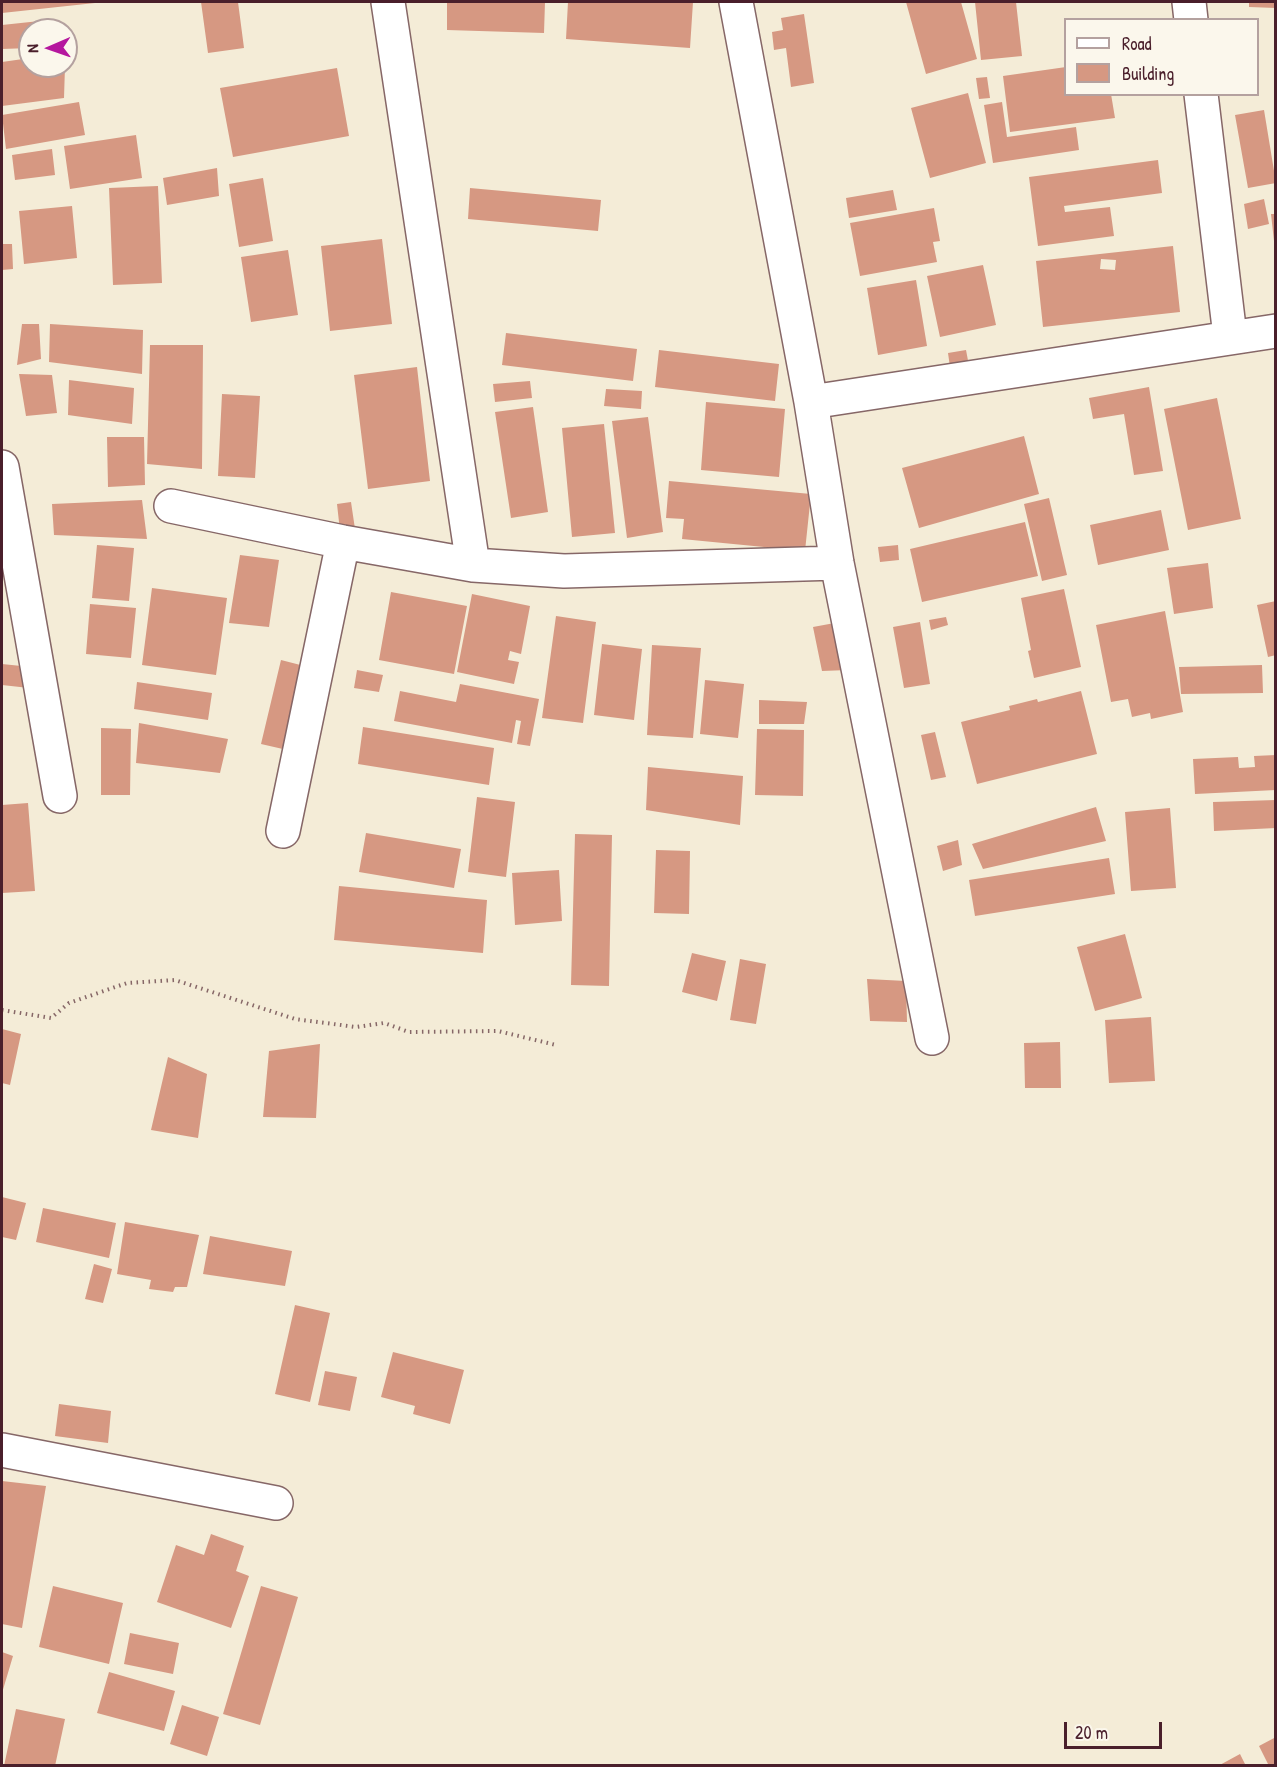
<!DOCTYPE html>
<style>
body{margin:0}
#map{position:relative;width:1277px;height:1767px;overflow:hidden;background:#f4ecd7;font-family:"Patrick Hand",sans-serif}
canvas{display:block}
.frame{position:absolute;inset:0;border:3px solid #4a1f2b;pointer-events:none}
.legend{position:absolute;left:1064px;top:18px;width:195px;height:78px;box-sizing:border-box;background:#fbf7ec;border:2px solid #b4a19f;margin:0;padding:8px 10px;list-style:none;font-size:18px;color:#4a1f2b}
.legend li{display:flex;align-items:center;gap:12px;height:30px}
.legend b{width:30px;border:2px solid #b4a19f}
.north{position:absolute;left:18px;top:18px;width:60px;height:60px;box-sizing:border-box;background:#fbf7ec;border:2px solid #b4a19f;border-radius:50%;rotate:268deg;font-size:16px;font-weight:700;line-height:24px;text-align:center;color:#4a1f2b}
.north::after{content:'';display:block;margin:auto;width:21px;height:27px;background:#b5179e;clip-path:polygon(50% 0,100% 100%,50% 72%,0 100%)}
.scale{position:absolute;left:1064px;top:1722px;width:98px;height:27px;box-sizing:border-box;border:3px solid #4a1f2b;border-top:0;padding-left:8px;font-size:18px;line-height:21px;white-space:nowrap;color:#4a1f2b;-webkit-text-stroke:4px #fbf7ec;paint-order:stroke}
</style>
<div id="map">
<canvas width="1277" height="1767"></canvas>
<div class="frame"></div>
<ul class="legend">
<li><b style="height:8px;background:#fff"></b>Road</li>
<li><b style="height:16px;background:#d69882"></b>Building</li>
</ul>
<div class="north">N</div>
<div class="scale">20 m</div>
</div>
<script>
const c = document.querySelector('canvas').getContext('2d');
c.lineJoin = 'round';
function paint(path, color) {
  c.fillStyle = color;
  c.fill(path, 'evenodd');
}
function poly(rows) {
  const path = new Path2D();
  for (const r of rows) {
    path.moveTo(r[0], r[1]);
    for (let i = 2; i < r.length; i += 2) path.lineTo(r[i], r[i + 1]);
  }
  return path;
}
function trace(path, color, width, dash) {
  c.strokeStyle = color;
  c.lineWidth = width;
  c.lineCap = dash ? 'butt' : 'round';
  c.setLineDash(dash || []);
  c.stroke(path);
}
paint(poly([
 [2,2,95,2,95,3,2,13],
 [201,2,238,2,244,48,208,53],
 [447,2,545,2,544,33,447,30],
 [568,2,693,2,690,48,566,39],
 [906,2,961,2,977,59,926,74],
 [975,2,1016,2,1022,56,981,60],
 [1249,2,1276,2,1276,8,1249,7],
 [804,14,814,83,791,87,786,48,774,50,772,32,783,30,781,18],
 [49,20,54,30,30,30,30,48,2,49,2,25],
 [30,58,30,66,65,66,64,98,2,106,2,62],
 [1066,67,1066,94,1111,94,1115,118,1010,132,1003,76],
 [337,68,349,136,233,157,220,88],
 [987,77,990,98,979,99,976,78],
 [968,93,986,163,930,178,911,108],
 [79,102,85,135,6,149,2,115],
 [1002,102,1007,137,1076,127,1079,150,993,163,984,105],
 [1264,110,1276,183,1248,188,1235,115],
 [136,135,142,178,70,189,64,146],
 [52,149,55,175,15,180,12,155],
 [1158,160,1162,193,1064,206,1065,212,1110,207,1114,236,1038,246,1029,177],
 [217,168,219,196,167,205,163,178],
 [263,178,273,241,239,247,229,184],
 [158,186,162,283,113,285,109,188],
 [470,188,601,200,598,231,468,219],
 [893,190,897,210,849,218,846,198],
 [1264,199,1269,224,1248,229,1244,204],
 [72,206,77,258,24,264,19,211],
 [934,208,940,241,933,242,937,262,860,276,850,223],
 [1271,214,1276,214,1276,241,1274,241],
 [382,239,392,324,330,331,321,246],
 [2,244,12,244,13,269,2,270],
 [1173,246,1180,312,1043,327,1036,261],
 [1101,259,1116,260,1115,270,1100,269],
 [288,250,298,315,251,322,241,257],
 [983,265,996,325,940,337,927,276],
 [916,280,927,346,878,355,867,288],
 [22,324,39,324,41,359,17,365],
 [50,324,143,330,142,374,49,362],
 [506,333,637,349,633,381,502,365],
 [150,345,203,345,202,469,147,464],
 [659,350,779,364,775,401,655,387],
 [966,350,970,371,951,374,948,353],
 [417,367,430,481,368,489,354,375],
 [19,374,52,375,57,413,26,416],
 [69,380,134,388,132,424,68,415],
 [530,381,532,398,495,402,493,384],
 [1149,387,1163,471,1134,475,1124,414,1093,419,1089,398],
 [606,389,642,391,641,409,604,406],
 [222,394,260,396,255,478,218,476],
 [1217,398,1241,519,1188,530,1164,409],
 [706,402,785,409,779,477,701,470],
 [533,407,548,512,511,518,495,412],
 [648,417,663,532,627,538,612,421],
 [604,424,615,533,572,537,562,428],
 [1024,436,1039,494,919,528,902,468],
 [107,437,144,437,145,485,108,487],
 [669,481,811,494,805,551,682,539,684,519,666,518],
 [1049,498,1067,575,1042,581,1024,504],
 [142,500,147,539,54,535,52,504],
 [351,502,355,529,340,531,337,504],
 [1161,510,1169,550,1098,565,1090,525],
 [1025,522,1038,576,922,602,910,549],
 [97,545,134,548,129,601,92,598],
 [898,545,899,560,880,562,878,547],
 [240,555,279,560,269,627,229,623],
 [1208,563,1213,608,1174,614,1167,568],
 [152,588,227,598,216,675,142,665],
 [1064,589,1081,667,1034,678,1028,651,1031,650,1021,598],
 [391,592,467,606,454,674,379,660],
 [472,594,530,606,521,654,510,651,508,660,519,662,514,684,457,672],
 [1276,601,1276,655,1268,657,1257,605],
 [90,604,136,608,131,658,86,654],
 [1165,611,1183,712,1151,719,1150,713,1132,717,1128,699,1111,702,1096,625],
 [556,616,596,622,583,723,542,718],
 [946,617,948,625,931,630,929,620],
 [840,622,848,670,822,671,813,627],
 [920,622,930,684,904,688,893,627],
 [602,644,642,649,634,720,594,715],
 [652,645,701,648,693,738,647,735],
 [281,660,316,669,296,752,261,744],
 [2,664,31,667,29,688,2,685],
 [1262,665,1263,693,1181,694,1179,667],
 [357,670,383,675,379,692,354,688],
 [705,680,744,684,738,738,700,734],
 [137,682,212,693,208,720,134,709],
 [460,684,539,699,530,746,517,744,521,721,516,720,512,743,394,721,400,691,456,702],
 [1081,691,1097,754,977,784,961,722,1010,710,1009,706,1037,699,1038,702],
 [759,700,807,702,804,724,759,724],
 [139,723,228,739,220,773,136,763],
 [363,727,494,748,489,785,358,764],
 [101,728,131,729,130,795,101,795],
 [757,729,804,730,803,796,755,795],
 [935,732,946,777,931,780,921,735],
 [1276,755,1276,790,1195,794,1193,759,1238,757,1239,768,1255,767,1254,756],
 [648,767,743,776,740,825,646,810],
 [477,797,515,802,506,877,468,872],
 [1276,800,1276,828,1214,831,1213,802],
 [28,803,35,891,2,893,2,805],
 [1096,807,1106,841,983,869,972,844],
 [1170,808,1176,888,1131,891,1125,812],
 [366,833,461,849,454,888,359,872],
 [575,834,612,835,609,986,571,985],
 [958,840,962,865,943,871,937,846],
 [656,850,690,851,689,914,654,913],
 [1109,858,1115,894,975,916,969,880],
 [559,870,562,921,515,925,512,873],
 [339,886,487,900,483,953,334,940],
 [1125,934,1142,998,1095,1011,1077,947],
 [692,953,726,961,717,1001,682,992],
 [740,959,766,964,756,1024,730,1020],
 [867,979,906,981,907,1022,870,1021],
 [1151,1017,1155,1081,1109,1083,1105,1020],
 [2,1029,21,1034,10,1085,2,1083],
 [1060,1042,1061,1088,1025,1088,1024,1043],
 [320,1044,316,1118,263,1117,269,1051],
 [168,1057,207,1074,198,1138,151,1130],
 [2,1197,26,1203,16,1240,2,1237],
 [43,1208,116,1223,109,1258,36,1242],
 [125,1222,199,1235,187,1287,175,1287,173,1292,149,1289,151,1280,117,1274],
 [210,1236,292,1251,285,1286,203,1274],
 [94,1264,112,1269,103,1303,85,1299],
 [295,1305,330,1313,310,1402,275,1394],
 [393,1352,464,1370,450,1424,413,1414,415,1406,381,1397],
 [325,1371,357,1377,350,1411,318,1405],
 [59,1404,111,1411,108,1443,55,1436],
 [2,1481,46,1486,22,1628,2,1624],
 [211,1534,244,1546,236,1571,249,1576,231,1628,157,1602,176,1545,204,1555],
 [53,1586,123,1603,109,1664,39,1647],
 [261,1586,298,1597,260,1725,223,1714],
 [130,1633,179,1643,173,1674,124,1664],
 [2,1652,13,1656,2,1693],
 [109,1672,175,1691,164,1731,97,1713],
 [182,1705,219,1717,207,1756,170,1744],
 [16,1709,65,1719,55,1766,4,1766],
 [1276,1737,1276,1766,1269,1766,1259,1746],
 [1240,1754,1246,1766,1218,1766]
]), '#d69882');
const minor = poly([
 [388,2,473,565],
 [736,2,811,402,837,563,932,1038],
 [1189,2,1191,20],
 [1201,94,1230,336],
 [811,402,1276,331],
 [2,467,60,796],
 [171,506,343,542,473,565,564,571,837,563],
 [283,831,343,542],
 [2,1450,276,1503]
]);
trace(minor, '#866767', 36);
trace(poly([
 [2,1010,51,1018,69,1003,127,983,175,980,295,1019,356,1027,384,1023,409,1032,498,1031,556,1045]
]), '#866767', 4, [1.5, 4.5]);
trace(minor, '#fff', 33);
</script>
